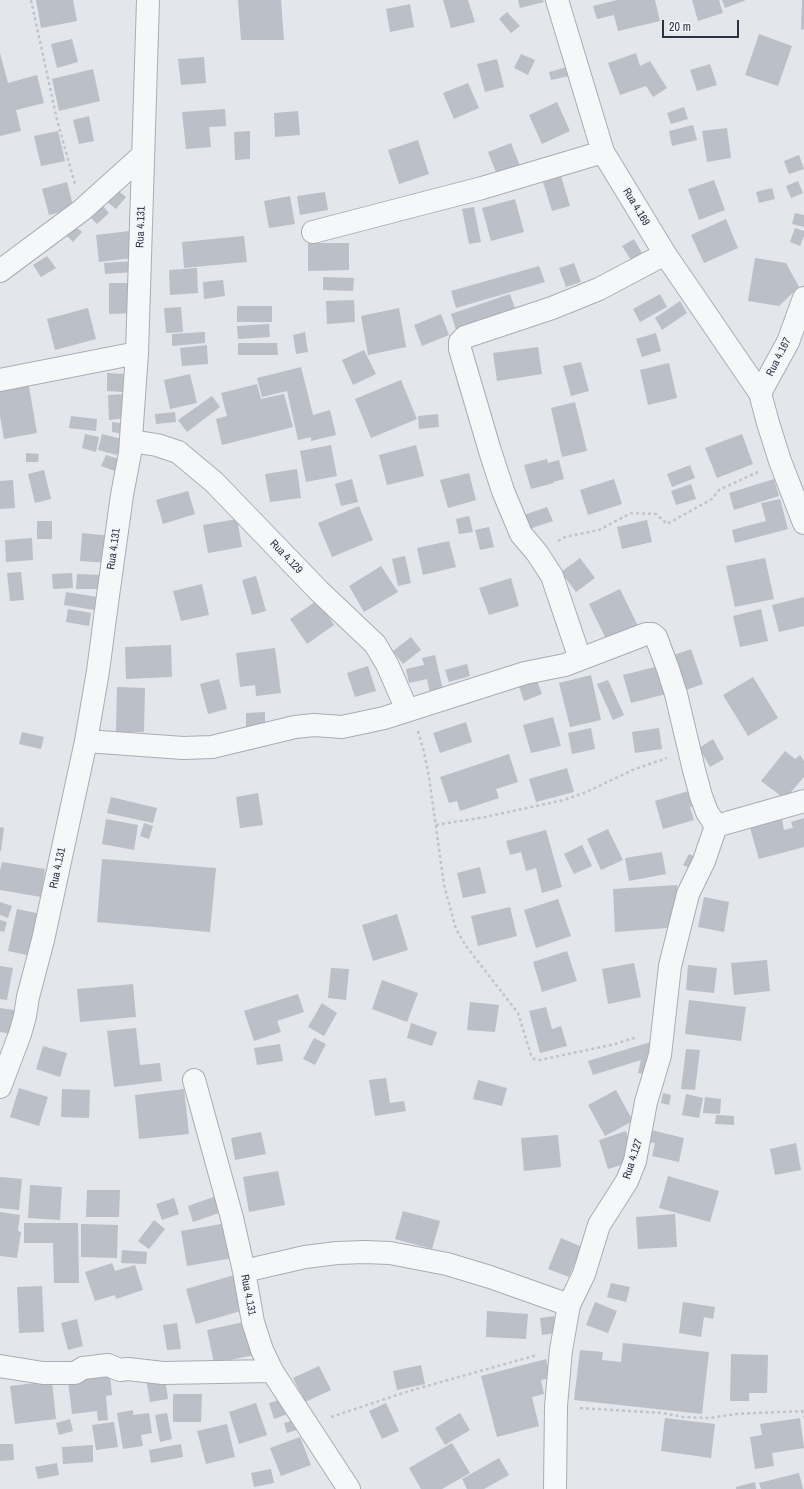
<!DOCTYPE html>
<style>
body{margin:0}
#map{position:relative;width:804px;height:1489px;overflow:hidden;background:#e3e6eb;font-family:"Archivo Narrow",sans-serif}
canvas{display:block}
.scale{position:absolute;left:662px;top:20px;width:77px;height:18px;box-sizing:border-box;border:2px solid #2b3343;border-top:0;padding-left:5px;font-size:12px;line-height:14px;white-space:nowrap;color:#2b3343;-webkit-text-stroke:3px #f3f5f8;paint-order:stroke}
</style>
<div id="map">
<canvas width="804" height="1489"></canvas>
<div class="scale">20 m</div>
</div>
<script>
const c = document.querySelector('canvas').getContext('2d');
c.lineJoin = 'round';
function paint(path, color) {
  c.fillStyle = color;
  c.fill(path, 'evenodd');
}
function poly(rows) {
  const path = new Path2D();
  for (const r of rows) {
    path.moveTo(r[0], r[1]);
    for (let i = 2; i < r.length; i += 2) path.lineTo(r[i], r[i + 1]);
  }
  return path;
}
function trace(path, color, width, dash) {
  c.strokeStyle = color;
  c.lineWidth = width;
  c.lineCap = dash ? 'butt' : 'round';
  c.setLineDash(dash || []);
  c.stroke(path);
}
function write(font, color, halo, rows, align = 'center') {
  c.font = font + ' "Archivo Narrow",sans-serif';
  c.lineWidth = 3;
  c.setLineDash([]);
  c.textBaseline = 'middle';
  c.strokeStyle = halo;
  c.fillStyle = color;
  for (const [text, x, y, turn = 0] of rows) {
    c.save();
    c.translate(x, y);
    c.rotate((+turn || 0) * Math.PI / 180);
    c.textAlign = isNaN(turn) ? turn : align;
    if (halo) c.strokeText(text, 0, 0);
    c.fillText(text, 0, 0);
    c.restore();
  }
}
paint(poly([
 [36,0,73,0,77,21,41,28],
 [238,0,281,0,284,40,241,40],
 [443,0,468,0,475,22,451,28],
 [518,0,543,0,544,2,520,8],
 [617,0,655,0,660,21,618,31,614,15,597,19,593,6],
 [692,0,719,0,723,13,698,21],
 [722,0,746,0,725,8],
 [802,0,804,0,804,30,801,29],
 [410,4,414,27,390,32,386,9],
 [507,12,520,26,511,33,499,19],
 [759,34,792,46,778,86,745,75],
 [72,39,78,62,57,68,51,44],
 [0,53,8,83,37,75,44,103,16,110,21,131,0,136],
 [636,53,640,66,650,61,667,88,653,97,646,86,620,95,608,63],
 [521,54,535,60,528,75,514,68],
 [204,57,206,83,181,85,178,59],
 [497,59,504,87,485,92,477,64],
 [710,64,717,85,697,91,690,70],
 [567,67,569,76,551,80,549,72],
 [93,69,100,101,59,111,52,79],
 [468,83,479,108,454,119,443,93],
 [557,102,570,131,542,144,529,115],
 [684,107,688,119,671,124,667,113],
 [225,109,226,126,209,127,211,147,186,149,182,112],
 [298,111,300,135,275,137,274,113],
 [89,116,94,141,79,144,73,120],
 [693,125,697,140,672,146,669,131],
 [727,128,731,158,707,162,702,131],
 [58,131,65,161,41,166,34,136],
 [250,131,250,159,235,160,234,132],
 [418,140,429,174,399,184,388,150],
 [511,143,522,171,499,180,488,152],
 [799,155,804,169,789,174,784,161],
 [561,176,570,206,552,211,543,182],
 [714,180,725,210,699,220,688,189],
 [798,181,803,193,791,198,786,186],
 [67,182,74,209,49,215,42,189],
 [772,188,775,199,759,203,756,192],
 [116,189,126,197,116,209,106,201],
 [325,192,328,210,300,215,297,196],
 [290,196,295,224,269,228,264,201],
 [515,199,524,232,491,241,482,208],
 [101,204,109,213,97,224,88,215],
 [474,207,481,242,469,244,462,209],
 [795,213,804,215,804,227,792,224],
 [726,219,738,248,704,263,691,235],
 [76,227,82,232,73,242,67,236],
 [795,228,804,231,804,236,800,246,790,242],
 [129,231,133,258,99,262,96,235],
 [244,236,247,262,184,268,182,242],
 [634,239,642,253,631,260,622,246],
 [308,243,349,243,349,270,308,271],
 [47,256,56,268,41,277,33,265],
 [755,258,786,263,799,287,779,306,748,301],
 [133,261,134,272,105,274,104,263],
 [574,263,581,282,566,287,559,268],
 [539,266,545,282,456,308,451,291],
 [197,268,198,293,170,295,169,270],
 [323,277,354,278,353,291,323,290],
 [223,280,225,296,204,299,203,282],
 [109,283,135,283,135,313,109,314],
 [510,294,518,317,458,336,451,314],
 [660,294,667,307,640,322,633,309],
 [354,300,355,322,327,324,326,301],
 [680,301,687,313,662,330,655,318],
 [237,306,272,306,272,322,237,322],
 [181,307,183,332,166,333,164,308],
 [88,308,96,339,55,350,47,319],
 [399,308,406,347,368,355,361,316],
 [441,314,449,335,422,346,414,325],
 [269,324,270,337,238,339,237,326],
 [205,332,205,343,172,346,172,334],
 [305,332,308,352,296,354,293,335],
 [656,333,661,351,642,357,636,339],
 [238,343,277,343,278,355,238,355],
 [207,345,208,364,182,366,180,348],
 [538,347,542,374,497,381,493,353],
 [364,350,376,374,353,385,342,360],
 [581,362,589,391,571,396,563,366],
 [669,363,677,398,648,405,640,370],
 [301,367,313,415,330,410,336,435,311,441,311,437,298,440,287,391,262,397,257,378],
 [107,373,124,374,123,392,107,391],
 [190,374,197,403,170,409,164,380],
 [401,380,417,419,371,438,355,399],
 [28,381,37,433,4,439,0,416,0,386],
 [257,384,261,399,284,394,293,427,222,445,216,419,227,416,221,393],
 [126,394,127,418,109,420,108,395],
 [212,396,220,407,187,432,178,420],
 [575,402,587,451,562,457,551,408],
 [175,412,176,422,156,424,155,414],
 [438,414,439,427,419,429,418,416],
 [71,416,97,419,96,431,69,428],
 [112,422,126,424,125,434,112,432],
 [85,434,99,437,96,452,82,448],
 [102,434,122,439,117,455,98,450],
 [742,434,753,464,717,478,705,448],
 [331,445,337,476,306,482,300,451],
 [416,445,424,476,387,485,379,455],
 [26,453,39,454,38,462,26,462],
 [106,455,125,461,120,473,101,466],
 [547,459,548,463,559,460,564,479,553,482,554,483,531,489,524,465],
 [690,465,695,478,672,487,667,474],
 [297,469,301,498,270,502,265,474],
 [44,470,51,499,35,503,28,474],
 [469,473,476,500,448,508,440,480],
 [352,479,358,502,341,506,335,484],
 [614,479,622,504,588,515,580,490],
 [774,479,779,496,734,510,729,493],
 [13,480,15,508,0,509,0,481],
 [691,484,696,499,676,505,671,491],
 [188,491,195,514,163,524,156,500],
 [780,499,788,529,735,543,732,530,766,521,761,503],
 [359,506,373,540,332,557,318,523],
 [547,507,553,521,529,529,524,515],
 [469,516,473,532,459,534,456,519],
 [237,519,242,547,208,553,203,525],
 [647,520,652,542,622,549,617,527],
 [37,521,52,521,52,539,37,539],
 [489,527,494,547,480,550,475,530],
 [82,533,111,536,108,563,80,561],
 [32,538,33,560,6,562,5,540],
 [449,541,456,567,423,575,417,548],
 [405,556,411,583,398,586,392,559],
 [580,558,595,578,576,592,561,572],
 [765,558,774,599,735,607,726,566],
 [381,566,398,592,364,612,349,586],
 [21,572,24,600,10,601,7,573],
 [72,573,73,588,53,589,52,574],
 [77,574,103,575,103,589,76,589],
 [256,576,266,611,252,615,242,580],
 [511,578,519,606,489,615,479,588],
 [202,584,209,615,181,621,173,591],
 [620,589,639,628,608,643,589,604],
 [66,592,97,597,95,610,64,605],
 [804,597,804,626,779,632,772,605],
 [318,600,334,625,307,644,290,619],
 [68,609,91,613,89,626,66,622],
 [761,609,768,641,740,647,733,616],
 [411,637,421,650,403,664,393,651],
 [171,645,172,677,126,679,125,647],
 [275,648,281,693,256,696,255,685,240,687,236,653],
 [691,649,703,684,686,690,674,655],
 [435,655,443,690,430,693,427,679,409,683,406,669,424,665,422,658],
 [467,664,470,676,449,682,445,670],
 [663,665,670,693,631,703,623,675],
 [368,666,376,691,355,697,347,673],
 [591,675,601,720,570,727,559,683],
 [753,677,778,718,748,736,723,695],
 [536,678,542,694,524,701,518,684],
 [219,679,227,709,208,714,200,684],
 [608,680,624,715,613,720,597,684],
 [117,687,145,688,144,732,116,732],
 [265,712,265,726,246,727,246,713],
 [553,717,561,746,531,753,523,725],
 [466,722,472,742,440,753,433,733],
 [591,728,595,749,572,754,568,733],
 [659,728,662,749,635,753,632,732],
 [22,732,44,737,41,749,19,744],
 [713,739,724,759,710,767,699,748],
 [785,751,795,759,800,755,804,761,804,777,785,799,761,781],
 [509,754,518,782,496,789,499,798,460,811,457,801,449,803,440,777],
 [567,768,574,792,536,802,529,779],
 [695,789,700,804,690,807,694,820,663,829,655,801],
 [258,793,263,825,240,828,236,797],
 [111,797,157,808,153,823,107,813],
 [804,818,804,847,759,859,750,828,782,819,784,830,793,828,791,822],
 [106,819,138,825,134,850,102,844],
 [144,823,153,826,149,839,140,836],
 [0,827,4,828,1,851,0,851],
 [608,829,623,860,601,870,587,839],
 [546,830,562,887,542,893,536,868,526,871,521,852,510,855,506,841],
 [582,845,592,866,574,874,564,854],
 [662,852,666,874,629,881,625,858],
 [689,854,704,860,698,872,683,865],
 [102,859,216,868,210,932,97,922],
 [2,862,45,869,41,897,0,890,0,871],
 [480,867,486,893,463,898,457,873],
 [677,885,680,927,615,932,613,889],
 [704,897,729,902,724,932,698,927],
 [558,899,571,936,536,948,524,910],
 [0,902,12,906,8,918,0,915],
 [510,907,517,936,478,946,471,916],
 [17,909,41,914,32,956,8,951],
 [397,914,408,950,373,961,362,925],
 [0,920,7,922,4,932,0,931],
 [567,951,577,981,542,992,533,962],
 [767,960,770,991,734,995,731,963],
 [634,963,641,997,608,1004,602,969],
 [688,965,717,968,714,993,686,990],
 [0,966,13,968,7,1000,0,999],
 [331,968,349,969,346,1000,328,998],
 [382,980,418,993,407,1022,372,1009],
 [133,984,136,1017,80,1022,77,989],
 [298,994,304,1012,277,1021,281,1032,254,1041,244,1011],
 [689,1000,746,1007,741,1041,685,1034],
 [470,1002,499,1005,495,1032,467,1030],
 [322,1003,337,1013,324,1036,308,1027],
 [546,1007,552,1029,561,1026,567,1046,540,1053,529,1011],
 [0,1008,21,1011,17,1035,0,1032],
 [411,1023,437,1032,432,1046,407,1038],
 [136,1028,140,1065,160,1063,162,1081,114,1087,107,1031],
 [314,1038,326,1044,315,1065,303,1059],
 [657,1040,652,1075,638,1073,641,1060,593,1075,588,1061],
 [280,1044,283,1061,257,1065,254,1048],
 [43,1046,67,1053,60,1077,36,1069],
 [686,1049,700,1050,695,1090,681,1089],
 [386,1078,390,1103,404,1101,406,1111,375,1116,369,1080],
 [478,1080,507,1088,502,1106,473,1099],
 [19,1088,48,1097,39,1126,10,1117],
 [62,1089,90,1090,89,1118,61,1117],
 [184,1089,189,1134,139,1139,135,1095],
 [616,1090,633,1121,605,1136,588,1105],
 [663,1093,671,1095,669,1105,661,1103],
 [686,1094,703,1098,699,1118,682,1115],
 [705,1097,721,1099,720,1114,703,1113],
 [716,1115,734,1116,734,1125,715,1124],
 [651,1130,684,1138,679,1162,652,1156,655,1143,648,1142],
 [626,1131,634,1161,608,1169,599,1140],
 [261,1132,266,1154,235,1160,231,1138],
 [558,1135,561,1167,524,1171,521,1138],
 [796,1143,801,1170,775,1175,770,1149],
 [278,1171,285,1205,249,1212,243,1177],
 [668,1176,719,1191,710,1222,659,1208],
 [0,1177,22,1179,19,1210,0,1208],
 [30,1185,62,1187,60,1220,28,1218],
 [87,1190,120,1190,119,1217,86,1217],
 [219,1195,225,1211,193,1222,188,1206],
 [174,1198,179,1214,162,1220,156,1204],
 [403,1211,440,1221,432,1249,395,1239],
 [0,1212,20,1215,18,1231,21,1232,17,1258,0,1256],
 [675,1214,677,1247,638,1249,636,1217],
 [154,1220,165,1229,149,1249,138,1241],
 [24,1223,78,1223,79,1283,54,1283,53,1243,24,1243],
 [227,1223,233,1258,187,1266,181,1231],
 [81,1224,118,1225,117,1258,81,1257],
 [561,1238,582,1247,569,1277,548,1269],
 [122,1250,147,1252,146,1264,121,1263],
 [112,1263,115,1271,135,1265,143,1290,116,1299,115,1295,95,1301,85,1272],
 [238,1274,248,1309,196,1324,186,1289],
 [611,1283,630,1287,626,1302,607,1297],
 [42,1286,44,1332,19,1333,17,1287],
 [595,1302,617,1311,608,1333,586,1325],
 [683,1302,715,1307,713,1319,704,1317,701,1337,679,1333],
 [487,1311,528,1314,526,1339,486,1337],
 [554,1316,556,1333,542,1335,540,1318],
 [77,1319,83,1346,68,1350,61,1323],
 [248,1321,255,1355,214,1363,207,1330],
 [177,1323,181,1349,167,1350,163,1325],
 [623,1343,709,1352,702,1414,574,1400,580,1350,603,1352,602,1360,621,1362],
 [731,1354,768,1355,767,1393,749,1393,749,1401,730,1401],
 [546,1359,551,1378,541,1380,544,1394,532,1397,539,1426,497,1437,481,1376],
 [109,1365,112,1395,106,1396,108,1420,98,1421,97,1411,72,1414,68,1381],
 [421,1365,425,1384,397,1390,393,1371],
 [319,1366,331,1390,305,1402,293,1378],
 [165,1377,168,1399,150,1402,146,1379],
 [52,1381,56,1419,15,1424,10,1386],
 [173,1394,202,1394,201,1422,173,1422],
 [289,1397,293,1412,274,1419,269,1403],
 [256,1403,267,1435,239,1444,229,1412],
 [386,1403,399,1431,382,1439,369,1411],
 [133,1410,133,1415,149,1413,152,1433,141,1435,143,1446,123,1449,117,1413],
 [167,1413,172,1439,160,1442,155,1415],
 [460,1413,470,1430,445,1445,435,1428],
 [665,1418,715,1424,711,1458,661,1451],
 [800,1418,804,1448,772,1453,774,1466,755,1469,750,1437,762,1435,760,1424],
 [70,1419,73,1431,59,1435,56,1423],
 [297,1419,300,1429,287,1433,284,1423],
 [114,1422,118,1447,96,1450,92,1425],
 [227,1424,235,1457,206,1464,197,1431],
 [300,1437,311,1465,281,1476,270,1448],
 [452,1443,470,1473,442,1489,421,1489,409,1468],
 [0,1444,13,1444,14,1460,0,1461],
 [181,1444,183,1457,151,1463,149,1450],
 [93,1445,93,1462,63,1464,62,1447],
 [499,1458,509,1475,484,1489,467,1489,462,1479],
 [57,1463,59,1475,38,1479,35,1467],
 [271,1469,274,1483,254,1487,251,1473],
 [799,1473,803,1489,761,1489,759,1483],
 [755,1482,756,1489,736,1489,736,1487]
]), '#babfc8');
const minor = poly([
 [557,0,603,152,665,254,760,393,768,423,780,461,804,523],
 [313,232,482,188,603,152],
 [0,271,82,210,143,155],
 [0,380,137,353],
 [760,393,788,342,804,298],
 [131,441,157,445,178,452,214,482,319,591,375,644,387,664,407,710],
 [580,659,552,576,537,553,521,534,503,491,490,451,460,349,460,342,465,337,552,308,599,289,665,254],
 [86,741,183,748,212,747,295,727,314,725,342,727,384,718,525,673,565,665,646,634,652,634,656,637,668,669,676,694,694,770,701,796,707,812,716,826],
 [716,826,804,801],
 [194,1080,232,1218,244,1271,253,1322,262,1350,272,1371,349,1489],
 [0,1087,20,1034,25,1016,28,997,43,940,86,741,98,671,107,603,122,495,130,453,137,353,148,0],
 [244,1271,305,1257,337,1253,365,1252,390,1253,447,1264,490,1277,569,1305],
 [0,1366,43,1373,75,1373,83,1368,108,1365,120,1370,128,1369,163,1373,272,1371],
 [555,1489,556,1406,561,1350,569,1305,584,1274,599,1225,627,1181,635,1161,646,1102,660,1055,670,966,688,894,704,861,716,826]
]);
trace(minor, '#a8adb5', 24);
trace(poly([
 [31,0,57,120,75,184],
 [558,541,565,537,599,530,631,513,656,514,667,524,712,499,719,490,758,472],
 [418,731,424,752,429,777,444,885,456,929,466,946,518,1013,531,1055,534,1059,540,1060,615,1044,637,1037],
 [436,825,485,817,564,800,584,793,635,769,667,758],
 [580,1408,663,1413,683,1417,710,1418,735,1414,802,1411,804,1417],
 [331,1417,409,1391,537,1355]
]), '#c1c4ca', 2.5, [3, 3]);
trace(minor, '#f6f7f9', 22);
write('11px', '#2b3343', '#f3f5f8', [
 ["Rua 4.169",636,207,59],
 ["Rua 4.131",141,227,-88],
 ["Rua 4.167",779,357,-63],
 ["Rua 4.131",114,549,-82],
 ["Rua 4.129",286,557,46],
 ["Rua 4.131",58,868,-78],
 ["Rua 4.127",633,1159,-72],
 ["Rua 4.131",248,1295,79]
]);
</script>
